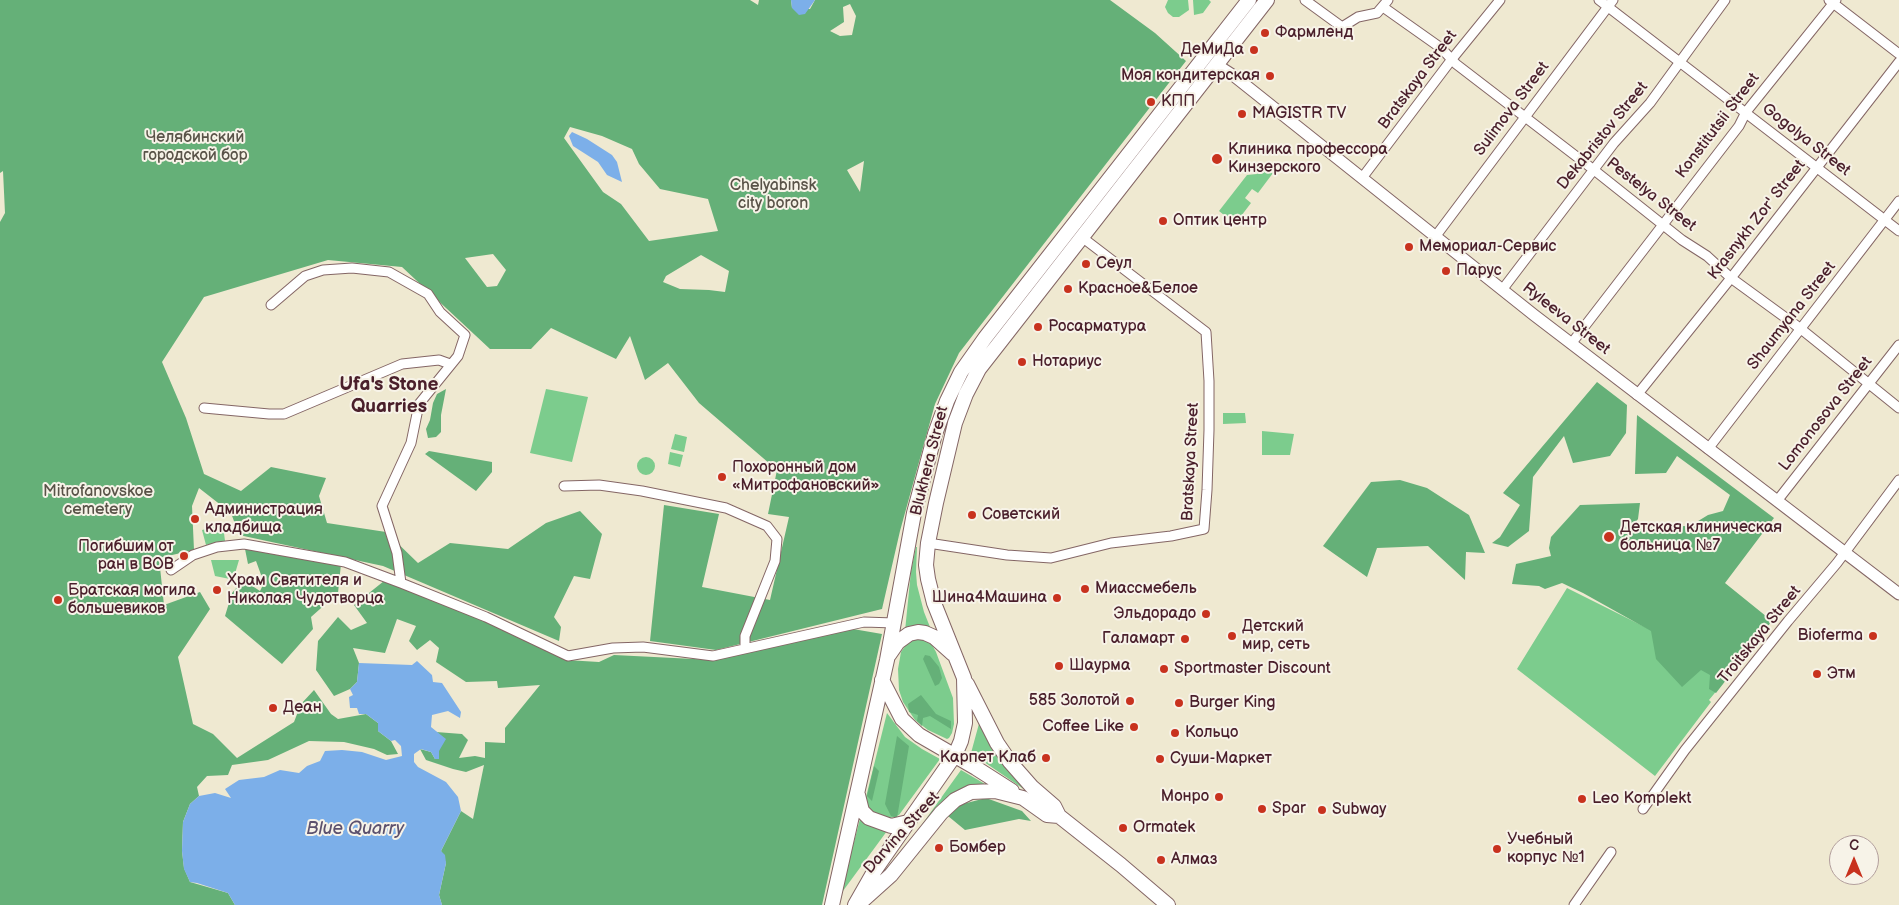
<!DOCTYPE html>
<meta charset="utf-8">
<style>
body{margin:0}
#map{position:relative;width:1899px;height:905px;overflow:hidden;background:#efe9d1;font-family:"Balsamiq Sans",sans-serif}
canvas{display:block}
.north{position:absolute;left:1829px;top:835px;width:50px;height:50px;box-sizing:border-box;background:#f7f3e8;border:1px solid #b29e9c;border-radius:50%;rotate:0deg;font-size:14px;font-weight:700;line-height:20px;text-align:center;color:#4a1f2b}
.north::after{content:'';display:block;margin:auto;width:18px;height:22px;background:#c8321e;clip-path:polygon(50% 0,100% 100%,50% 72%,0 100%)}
</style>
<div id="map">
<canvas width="1899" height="905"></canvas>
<div class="north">С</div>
</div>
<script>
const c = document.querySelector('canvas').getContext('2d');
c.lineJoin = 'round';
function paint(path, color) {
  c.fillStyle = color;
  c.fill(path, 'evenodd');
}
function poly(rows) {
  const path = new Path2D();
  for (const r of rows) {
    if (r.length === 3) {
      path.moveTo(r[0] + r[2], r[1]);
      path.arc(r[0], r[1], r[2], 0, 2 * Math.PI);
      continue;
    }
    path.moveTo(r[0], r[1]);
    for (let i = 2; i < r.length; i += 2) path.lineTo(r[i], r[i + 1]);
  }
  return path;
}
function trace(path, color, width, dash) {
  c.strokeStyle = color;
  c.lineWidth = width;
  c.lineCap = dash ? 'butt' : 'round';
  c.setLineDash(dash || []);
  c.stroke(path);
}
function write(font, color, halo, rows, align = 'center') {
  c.font = font + ' "Balsamiq Sans",sans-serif';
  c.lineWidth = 4;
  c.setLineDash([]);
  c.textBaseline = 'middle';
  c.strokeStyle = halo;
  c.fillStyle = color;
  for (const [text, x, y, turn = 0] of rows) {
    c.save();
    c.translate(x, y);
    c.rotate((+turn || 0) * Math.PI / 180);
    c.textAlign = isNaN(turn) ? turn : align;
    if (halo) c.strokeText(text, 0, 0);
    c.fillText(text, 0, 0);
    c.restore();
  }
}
paint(poly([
 [1168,0,1188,0,1189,10,1179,17,1173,17,1168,13,1165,7],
 [1193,0,1209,0,1211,2,1203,13,1194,15],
 [1263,166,1273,173,1258,193,1252,189,1245,198,1251,203,1235,224,1219,211,1247,175,1257,174],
 [546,389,588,397,572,462,530,453],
 [1223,413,1245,413,1246,423,1223,424],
 [1262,431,1294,434,1290,455,1262,455],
 [675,434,687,437,684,452,671,449],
 [670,452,683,455,680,467,668,464],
 [646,466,9],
 [223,525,225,541,206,545,202,530],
 [916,547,917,547,916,572,917,585,924,612,930,627,918,627,905,631,911,571],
 [211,560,239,560,234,577,230,579,215,576],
 [1567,588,1733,671,1709,700,1711,702,1655,776,1517,669],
 [924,639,931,643,936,652,953,698,954,724,952,733,949,738,947,739,928,730,915,720,903,702,899,690,898,669,901,652,908,642,917,639],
 [887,713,905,737,922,749,940,759,899,815,888,819,873,814,867,808,865,801],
 [980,720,1028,792,971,753],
 [961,770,985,784,975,785,913,837],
 [860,819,887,831,840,895]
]), '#7ccc8d');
paint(poly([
 [0,0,750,0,758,5,759,0,791,0,792,8,810,9,815,0,1110,0,1155,33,1186,61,959,353,935,404,900,531,882,609,716,650,650,641,664,505,719,514,702,587,770,600,789,517,768,514,777,470,699,403,668,363,645,380,630,336,616,359,551,328,531,349,490,349,402,267,328,260,204,297,162,362,186,418,204,474,241,491,271,467,326,478,319,496,327,523,386,532,418,563,450,543,508,549,546,523,580,511,602,534,590,579,574,576,554,617,561,627,559,641,383,566,239,535,231,513,199,488,192,506,194,550,159,558,164,605,200,592,210,609,178,657,193,724,213,734,237,758,294,722,301,704,314,690,331,714,338,719,366,714,378,723,378,731,391,741,398,754,387,755,374,749,344,742,309,741,268,760,232,765,228,775,207,776,197,787,199,796,190,804,183,822,182,851,184,868,190,882,228,893,235,905,0,905,0,222,5,213,3,171,0,173],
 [850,4,856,16,852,35,840,36,830,31,844,22,843,7],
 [570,127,602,136,632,149,639,164,660,189,708,199,718,231,649,241,621,204,603,192,564,138],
 [864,161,860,192,847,170],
 [493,254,506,270,497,286,487,287,465,258],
 [701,255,729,271,725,292,709,290,680,289,663,282,666,276],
 [1597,382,1627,405,1626,433,1610,456,1573,463,1564,436,1533,477,1529,531,1508,547,1492,543,1500,537,1520,505,1503,493],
 [446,389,441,415,441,432,436,437,428,438,426,429,430,420,433,403,437,394],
 [1637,415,1774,518,1725,583,1772,621,1716,693,1709,689,1710,675,1701,670,1682,687,1656,659,1651,631,1583,593,1562,583,1545,589,1539,586,1512,584,1516,564,1551,556,1549,548,1551,537,1580,505,1640,503,1638,519,1632,527,1690,526,1708,515,1723,511,1730,495,1677,456,1666,473,1635,474],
 [429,451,492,462,492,472,476,491,425,454],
 [1400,480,1427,488,1469,515,1485,553,1466,552,1465,580,1428,546,1377,548,1367,577,1323,546,1371,482],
 [245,549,341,564,338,593,311,617,313,629,282,664,225,616,232,593,243,580,260,591,264,583,256,561,248,564],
 [384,581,484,619,566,660,599,662,614,655,714,660,827,632,853,629,882,634,822,905,442,905,439,895,446,863,441,851,461,811,473,819,484,765,466,772,453,769,426,760,420,749,431,752,435,759,439,759,436,732,462,734,468,740,459,758,475,756,485,758,485,742,505,743,505,728,540,685,498,688,497,681,466,682,436,662,439,648,430,640,417,650,409,641,416,626,397,619,385,653,353,648,359,663,357,682,350,689,334,696,316,670,318,641,338,617,351,630,367,623,354,605],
 [925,655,930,656,939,667,942,678,939,684,935,686,923,659],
 [921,695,936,714,951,721,951,729,930,716,923,718,922,726,917,721,918,715,909,712,908,704],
 [897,736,909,746,897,818,891,816,885,804],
 [874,766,879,771,872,801,867,796],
 [986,798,1022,811,1031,821,1019,819,965,830,948,816,955,806]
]), '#65b078');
paint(poly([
 [791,0,815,0,805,14,799,15,792,8],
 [572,132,587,139,612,155,617,162,622,182,607,175,598,162,573,146,569,136],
 [417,661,432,675,433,682,442,683,461,712,460,718,448,711,432,715,431,727,446,739,439,751,439,759,435,759,431,752,421,749,414,754,414,762,418,767,446,782,458,797,461,811,441,851,445,855,446,863,439,895,442,905,235,905,228,893,197,883,190,882,184,869,182,851,183,822,190,804,199,796,215,793,231,798,225,789,239,780,264,777,280,770,299,773,307,766,320,761,325,751,342,750,362,752,386,760,402,756,401,746,395,740,391,741,378,731,378,723,366,714,359,714,357,708,350,708,349,697,353,695,350,689,357,682,359,663,412,665]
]), '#7cafe9');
const minor = poly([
 [1305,0,1342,27,1358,17,1377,13,1388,0],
 [1599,0,1899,231],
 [1829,0,1899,54],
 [1383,7,1441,48,1456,64,1594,170,1682,240,1707,256,1731,278,1801,329,1899,408],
 [1362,178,1452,59,1500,0],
 [1435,237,1613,0],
 [1502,290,1614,143,1650,103,1725,0],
 [271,305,305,276,323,270,352,268,389,272,428,294,440,312,465,335,458,356,419,404,411,443,382,506,397,553,401,583],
 [1571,344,1739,126,1746,112,1836,0],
 [1637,395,1731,278,1899,62],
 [204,408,269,414,284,414,402,364,439,360,450,364],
 [1708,449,1899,201],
 [564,486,599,485,642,491,726,508,767,526,777,539,775,561,745,636,745,648],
 [1777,501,1899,345],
 [928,543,1007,555,1051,558,1111,543,1171,536,1204,529,1207,490,1209,430,1209,381,1206,332,1083,238],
 [171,570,193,555,217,547,244,544,345,562,401,583,486,617,568,656,613,648,643,647,713,656,864,622,894,623],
 [1643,809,1685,750,1788,621,1837,563,1899,480],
 [1574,905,1611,852]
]);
const tertiary = poly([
 [1217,65,1234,76,1534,315,1899,594]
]);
const primary = poly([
 [889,655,898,642,909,634,918,632,925,633,934,637,953,654],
 [882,680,902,719,919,735,976,768,1012,791],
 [967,684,997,743,1010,762,1032,787,1054,806,1059,816,1121,865,1168,905],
 [858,795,862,811,869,818,891,826,908,822],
 [861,902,891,875,941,813,955,800,971,792,995,791,1023,798,1047,815,1059,816],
 [832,905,887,660,914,513,935,434,947,401,961,372,985,338,1249,0],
 [855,905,875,870,955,755,961,741,965,723,964,678,934,603,928,579,926,565,928,543,936,503,955,423,966,394,979,369,1267,0]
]);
trace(minor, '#846665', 11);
trace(tertiary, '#846665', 13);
trace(primary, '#846665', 16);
trace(minor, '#fff', 9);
trace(tertiary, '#fff', 11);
trace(primary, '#fff', 14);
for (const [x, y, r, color] of [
 [1265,33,5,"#c8321e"],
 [1254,50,5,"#c8321e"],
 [1270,76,5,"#c8321e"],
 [1151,102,5,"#c8321e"],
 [1242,114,5,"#c8321e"],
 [1217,159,6,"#c8321e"],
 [1163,221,5,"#c8321e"],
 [1409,247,5,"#c8321e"],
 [1086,264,5,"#c8321e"],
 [1446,271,5,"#c8321e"],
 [1068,289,5,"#c8321e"],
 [1038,327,5,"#c8321e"],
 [1022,362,5,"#c8321e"],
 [722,477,5,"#c8321e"],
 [972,515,5,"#c8321e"],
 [195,519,5,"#c8321e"],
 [1609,537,6,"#c8321e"],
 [184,556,5,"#c8321e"],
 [1085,589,5,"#c8321e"],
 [217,590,5,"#c8321e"],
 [1057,598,5,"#c8321e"],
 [58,600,5,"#c8321e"],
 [1206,614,5,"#c8321e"],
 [1232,636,5,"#c8321e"],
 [1873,636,5,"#c8321e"],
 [1185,639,5,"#c8321e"],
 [1059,666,5,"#c8321e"],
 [1164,669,5,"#c8321e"],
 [1817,674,5,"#c8321e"],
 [1130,701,5,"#c8321e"],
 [1179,703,5,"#c8321e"],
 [273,708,5,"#c8321e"],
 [1134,727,5,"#c8321e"],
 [1175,733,5,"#c8321e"],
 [1046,758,5,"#c8321e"],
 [1160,759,5,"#c8321e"],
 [1219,797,5,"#c8321e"],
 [1582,799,5,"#c8321e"],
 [1262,809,5,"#c8321e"],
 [1322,810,5,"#c8321e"],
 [1123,828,5,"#c8321e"],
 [939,848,5,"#c8321e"],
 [1497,849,5,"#c8321e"],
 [1161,860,5,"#c8321e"]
]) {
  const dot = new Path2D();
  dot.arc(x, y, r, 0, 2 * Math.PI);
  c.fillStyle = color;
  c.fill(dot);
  trace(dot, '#f7f3e8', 2);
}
write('16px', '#4a1f2b', '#f7f3e8', [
 ["Фармленд",1275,33],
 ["ДеМиДа",1244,50,"right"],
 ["Моя кондитерская",1260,76,"right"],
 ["КПП",1161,102],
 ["MAGISTR TV",1252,114],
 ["Клиника профессора",1228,150],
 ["Кинзерского",1228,168],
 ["Оптик центр",1173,221],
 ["Мемориал-Сервис",1419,247],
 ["Сеул",1096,264],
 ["Парус",1456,271],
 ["Красное&Белое",1078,289],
 ["Росарматура",1048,327],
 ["Нотариус",1032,362],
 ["Похоронный дом",732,468],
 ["«Митрофановский»",732,486],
 ["Администрация",205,510],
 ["кладбища",205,528],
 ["Советский",982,515],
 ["Детская клиническая",1620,528],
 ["больница №7",1620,546],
 ["Погибшим от",174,547,"right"],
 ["ран в ВОВ",174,565,"right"],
 ["Храм Святителя и",227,581],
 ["Николая Чудотворца",227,599],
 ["Миассмебель",1095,589],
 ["Братская могила",68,591],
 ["большевиков",68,609],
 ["Шина4Машина",1047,598,"right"],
 ["Эльдорадо",1196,614,"right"],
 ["Детский",1242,627],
 ["мир, сеть",1242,645],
 ["Bioferma",1863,636,"right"],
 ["Галамарт",1175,639,"right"],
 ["Шаурма",1069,666],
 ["Sportmaster Discount",1174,669],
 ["Этм",1827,674],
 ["585 Золотой",1120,701,"right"],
 ["Burger King",1189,703],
 ["Деан",283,708],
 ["Coffee Like",1124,727,"right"],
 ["Кольцо",1185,733],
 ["Карпет Клаб",1036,758,"right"],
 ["Суши-Маркет",1170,759],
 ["Монро",1209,797,"right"],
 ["Leo Komplekt",1592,799],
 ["Spar",1272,809],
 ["Subway",1332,810],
 ["Ormatek",1133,828],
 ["Учебный",1507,840],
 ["корпус №1",1507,858],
 ["Бомбер",949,848],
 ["Алмаз",1171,860]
], 'left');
write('16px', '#4a1f2b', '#f7f3e8', [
 ["Bratskaya Street",1418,80,-53],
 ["Sulimova Street",1512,109,-53],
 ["Konstitutsii Street",1718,126,-53],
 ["Dekabristov Street",1603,136,-51],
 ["Gogolya Street",1806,140,38],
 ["Pestelya Street",1651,195,38],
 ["Krasnykh Zor' Street",1757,220,-52],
 ["Shaumyana Street",1792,316,-52],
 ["Ryleeva Street",1566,319,38],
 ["Lomonosova Street",1826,414,-52],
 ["Blukhera Street",930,461,-76],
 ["Bratskaya Street",1191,462,-87],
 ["Troitskaya Street",1760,635,-51],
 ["Darvina Street",902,833,-48]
]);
write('16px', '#595348', '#f7f3e8', [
 ["Челябинский",195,138],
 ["городской бор",195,156],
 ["Chelyabinsk",773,186],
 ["city boron",773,204],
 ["Mitrofanovskoe",98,492],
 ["cemetery",98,510]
]);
write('italic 18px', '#5c516e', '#f7f3e8', [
 ["Blue Quarry",355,829]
]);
write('bold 19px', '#4a1f2b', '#f7f3e8', [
 ["Ufa's Stone",389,385],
 ["Quarries",389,407]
]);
</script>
